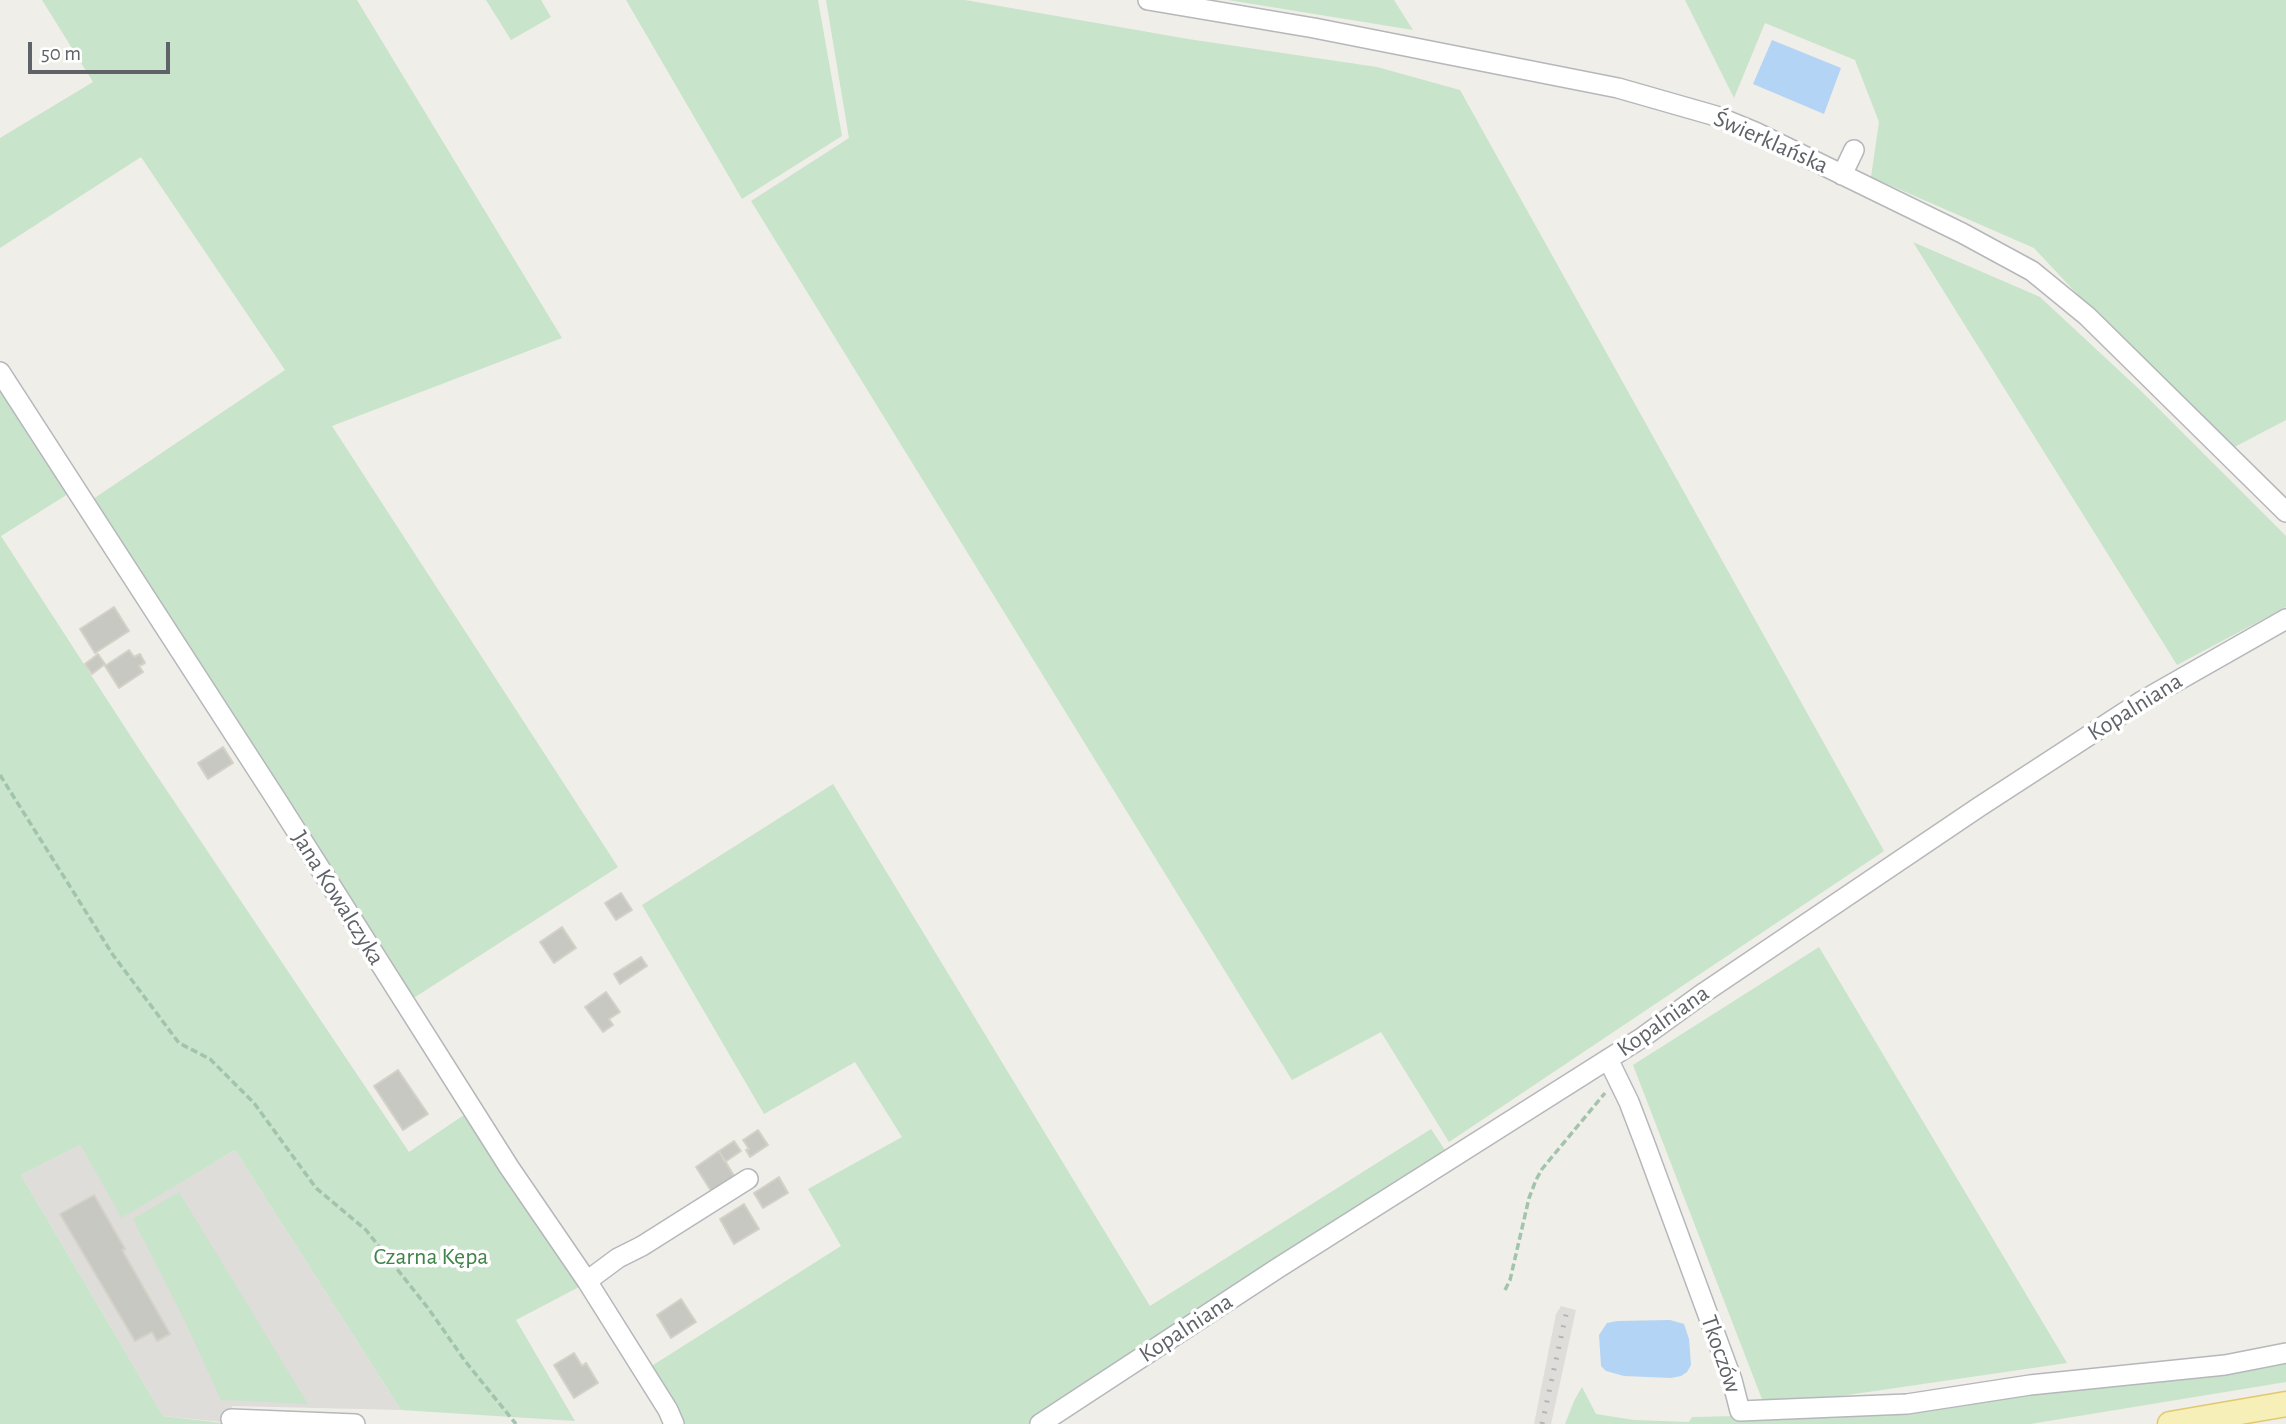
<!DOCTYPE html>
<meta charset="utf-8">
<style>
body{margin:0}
#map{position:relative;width:2286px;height:1424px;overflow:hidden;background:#f0eee8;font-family:"Alegreya Sans",sans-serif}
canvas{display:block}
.scale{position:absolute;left:28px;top:42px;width:142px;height:32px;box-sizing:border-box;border:4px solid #5f6266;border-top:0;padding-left:9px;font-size:21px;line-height:24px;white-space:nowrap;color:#5f6266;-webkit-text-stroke:5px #fff;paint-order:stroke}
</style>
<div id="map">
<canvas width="2286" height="1424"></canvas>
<div class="scale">50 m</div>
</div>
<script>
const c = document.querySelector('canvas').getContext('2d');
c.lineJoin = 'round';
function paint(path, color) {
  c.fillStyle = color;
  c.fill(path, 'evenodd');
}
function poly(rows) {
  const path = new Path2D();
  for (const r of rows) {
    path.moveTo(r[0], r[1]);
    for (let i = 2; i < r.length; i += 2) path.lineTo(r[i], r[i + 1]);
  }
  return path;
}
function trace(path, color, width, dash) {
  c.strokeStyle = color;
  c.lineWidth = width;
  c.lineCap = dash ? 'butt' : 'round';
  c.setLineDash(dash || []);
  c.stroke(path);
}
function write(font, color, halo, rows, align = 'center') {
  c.font = font + ' "Alegreya Sans",sans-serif';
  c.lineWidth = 7;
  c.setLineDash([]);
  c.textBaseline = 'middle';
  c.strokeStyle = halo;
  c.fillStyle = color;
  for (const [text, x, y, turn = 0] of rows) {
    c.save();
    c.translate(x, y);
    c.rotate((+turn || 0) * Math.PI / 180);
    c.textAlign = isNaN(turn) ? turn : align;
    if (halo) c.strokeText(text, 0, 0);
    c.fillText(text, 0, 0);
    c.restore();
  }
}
paint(poly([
 [80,1145,123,1217,235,1150,401,1410,232,1406,231,1423,163,1416,21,1175],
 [1561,1306,1576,1310,1551,1424,1534,1424,1556,1314]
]), '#dfddda');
paint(poly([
 [42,0,357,0,562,338,332,426,618,867,412,999,93,499,285,370,141,157,0,248,0,138,93,82],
 [486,0,541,0,551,17,511,40],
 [626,0,818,0,842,136,742,199],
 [826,0,965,0,1188,39,1377,67,1460,90,1884,851,1449,1142,1381,1032,1292,1080,751,201,849,138],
 [1228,0,1394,0,1413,30],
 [1685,0,2286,0,2286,420,2225,452,2034,248,1871,177,1879,122,1855,60,1765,23,1734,98],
 [1913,242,2040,297,2140,390,2286,536,2286,607,2177,665],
 [0,388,29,437,68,494,1,536,139,749,409,1152,467,1113,579,1287,516,1320,575,1421,401,1410,235,1150,122,1218,80,1145,21,1175,163,1416,231,1424,0,1424],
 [833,784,1150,1306,1431,1129,1447,1153,1030,1424,684,1424,650,1367,841,1246,808,1189,902,1137,855,1062,764,1114,642,905],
 [1819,947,2067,1363,1765,1407,1633,1065],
 [179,1192,249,1307,308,1404,221,1400,184,1319,133,1219],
 [2286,1360,2286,1382,2030,1424,1565,1424,1574,1401,1582,1387,1596,1414,1634,1420,1689,1422,1692,1417,1788,1415]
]), '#c8e4ca');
paint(poly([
 [1772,40,1841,68,1824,114,1753,84],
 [1670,1320,1684,1324,1689,1339,1691,1365,1687,1372,1681,1376,1671,1378,1624,1376,1606,1371,1601,1366,1599,1335,1607,1323,1617,1321]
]), '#b3d4f5');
const building = poly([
 [114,607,129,631,95,653,80,629,114,607],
 [129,650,134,657,140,654,145,663,139,666,143,672,119,688,105,666,129,650],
 [98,654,105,664,92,674,85,664,98,654],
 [223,747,233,763,208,779,198,763,223,747],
 [621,893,632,910,616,920,605,903,621,893],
 [562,927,576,948,554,963,540,942,562,927],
 [641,957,647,966,620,984,614,974,641,957],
 [606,992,620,1012,609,1019,613,1025,603,1032,585,1007,606,992],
 [398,1070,428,1114,403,1130,374,1086,398,1070],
 [758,1130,768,1145,750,1157,746,1150,749,1149,743,1140,758,1130],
 [734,1141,741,1151,725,1162,719,1151,734,1141],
 [719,1151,736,1179,713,1194,696,1167,719,1151],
 [779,1177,788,1193,763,1208,754,1193,779,1177],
 [94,1195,125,1249,122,1250,170,1334,157,1341,152,1332,135,1341,60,1214,94,1195],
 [744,1204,759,1229,734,1244,720,1219,744,1204],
 [681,1299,696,1322,671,1338,657,1315,681,1299],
 [574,1353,582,1366,586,1363,598,1383,574,1398,554,1365,574,1353]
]);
paint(building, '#c8c8c3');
trace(building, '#d4d1c7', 2);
const minor = poly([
 [1148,0,1314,28,1618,88,1716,116,1755,132,1962,233,2032,271,2087,316,2286,512],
 [1842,175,1854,150],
 [0,372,278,802,509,1167,587,1281,668,1410,674,1424],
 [1608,1059,1629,1102,1645,1144,1732,1380,1740,1411,1907,1404,2030,1385,2225,1365,2286,1353],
 [587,1281,618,1258,642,1246,748,1179],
 [231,1419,355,1424],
 [1040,1424,1278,1268,1643,1037,1705,992,1979,807,2142,701,2286,619]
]);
const major = poly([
 [2170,1424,2286,1404]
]);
trace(minor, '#b5b7bb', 22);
trace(major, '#e1c870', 27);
trace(poly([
 [0,775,113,955,179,1043,210,1059,254,1103,316,1188,366,1230,428,1308,465,1361,516,1424],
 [1505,1290,1510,1280,1529,1198,1536,1180,1542,1169,1605,1093]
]), '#a2c4ad', 3.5, [7, 3.5]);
trace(minor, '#fff', 19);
trace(major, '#f6efb7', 24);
trace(poly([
 [1542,1424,1567,1310]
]), '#b5b6b6', 5, [2, 9]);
write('24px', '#5f6266', '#fff', [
 ["Świerklańska",1771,142,24],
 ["Kopalniana",2135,707,-32],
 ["Jana Kowalczyka",338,898,58],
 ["Kopalniana",1663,1021,-35],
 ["Kopalniana",1186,1328,-33],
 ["Tkoczów",1721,1354,71]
]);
write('24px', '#418349', '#fff', [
 ["Czarna Kępa",431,1257]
]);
</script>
